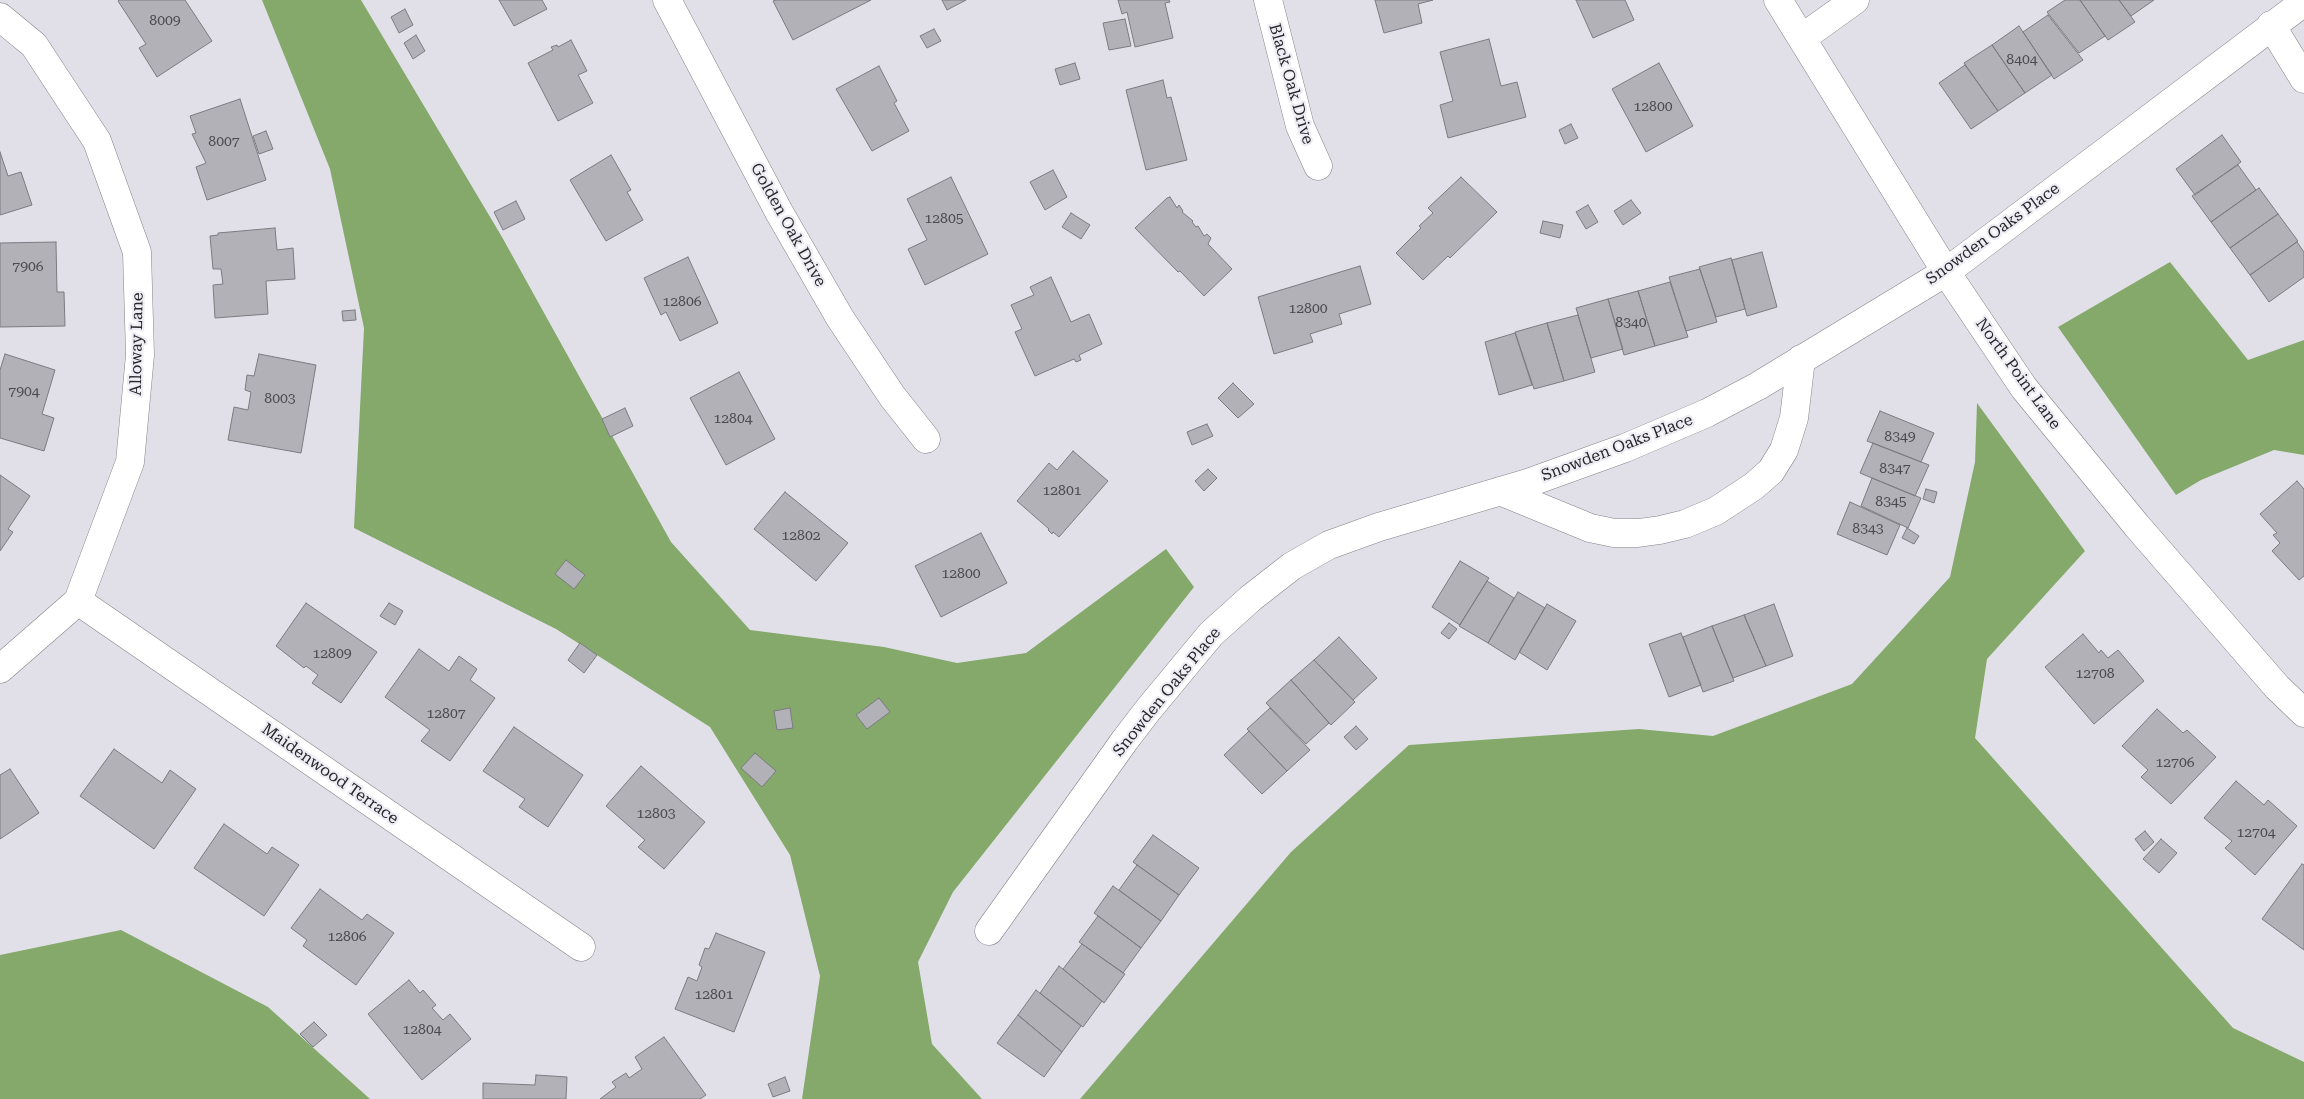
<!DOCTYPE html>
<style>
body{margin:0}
canvas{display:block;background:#e1e0e8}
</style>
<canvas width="2304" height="1099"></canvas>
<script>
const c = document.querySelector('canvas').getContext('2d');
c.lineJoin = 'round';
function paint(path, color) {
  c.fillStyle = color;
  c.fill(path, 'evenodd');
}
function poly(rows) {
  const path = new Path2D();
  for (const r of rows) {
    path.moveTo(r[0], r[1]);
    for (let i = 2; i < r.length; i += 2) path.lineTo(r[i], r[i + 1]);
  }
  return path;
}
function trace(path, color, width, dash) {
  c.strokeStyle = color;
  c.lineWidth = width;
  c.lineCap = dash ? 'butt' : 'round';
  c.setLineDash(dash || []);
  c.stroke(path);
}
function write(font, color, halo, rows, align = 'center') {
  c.font = font + ' "Roboto Serif",serif';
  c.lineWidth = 4.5;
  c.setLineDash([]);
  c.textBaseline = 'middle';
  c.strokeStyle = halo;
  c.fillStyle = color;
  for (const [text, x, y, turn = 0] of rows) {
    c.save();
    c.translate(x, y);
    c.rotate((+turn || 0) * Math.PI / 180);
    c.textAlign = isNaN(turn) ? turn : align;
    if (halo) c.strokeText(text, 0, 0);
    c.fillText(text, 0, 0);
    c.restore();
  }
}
paint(poly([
 [262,0,361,0,502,237,671,542,750,630,884,647,957,663,1026,653,1166,549,1194,587,953,892,918,962,932,1044,982,1099,802,1099,820,976,790,855,710,727,556,629,354,528,364,328,330,169],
 [2170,262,2248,360,2304,340,2304,455,2274,450,2201,480,2176,495,2058,327],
 [1977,403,2085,551,1987,659,1975,738,2233,1028,2304,1062,2304,1099,1080,1099,1291,852,1409,745,1639,729,1713,736,1852,684,1950,577,1975,462],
 [121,930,268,1007,370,1099,0,1099,0,955]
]), '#85a96b');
const building = poly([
 [119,0,185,0,212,41,157,77,139,48,146,44,118,1,119,0],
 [499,0,542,0,547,9,514,26,499,0],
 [776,0,871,0,793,40,773,1,776,0],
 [942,0,966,0,947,10,942,0],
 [1118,0,1169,0,1170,2,1165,3,1173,38,1135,47,1127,12,1122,14,1118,0],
 [1375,0,1433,0,1418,4,1422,23,1384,33,1375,0],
 [1576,0,1625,0,1634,20,1593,38,1576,0],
 [2065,0,2080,0,2105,36,2079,53,2047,12,2065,0],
 [2080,0,2119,0,2135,22,2108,40,2080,0],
 [2119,0,2154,0,2131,16,2119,0],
 [405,9,413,25,399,33,391,17,405,9],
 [2048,15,2083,60,2054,79,2023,32,2048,15],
 [1125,19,1131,46,1109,50,1103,23,1125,19],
 [2019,26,2052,75,2025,93,1992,45,2019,26],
 [934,29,941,41,927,48,920,36,934,29],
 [416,35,425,51,413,59,404,43,416,35],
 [1489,39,1501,86,1517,82,1526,117,1448,138,1440,105,1453,101,1440,52,1489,39],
 [571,40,587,71,578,75,593,103,558,121,528,63,553,50,551,47,557,45,558,47,571,40],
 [1992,45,2025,93,1998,111,1964,63,1992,45],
 [1075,63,1080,79,1060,85,1055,69,1075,63],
 [1659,63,1693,126,1646,152,1612,89,1659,63],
 [1965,65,1998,111,1971,129,1939,83,1965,65],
 [879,66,897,101,894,103,909,131,872,151,836,89,879,66],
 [1163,80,1167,98,1171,97,1187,160,1146,170,1126,90,1163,80],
 [240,99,266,180,207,200,196,167,206,163,192,134,196,133,190,116,240,99],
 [1571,124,1578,138,1565,144,1559,130,1571,124],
 [266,131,273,149,259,154,253,136,266,131],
 [2222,135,2241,162,2195,195,2176,169,2222,135],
 [0,152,8,176,21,172,32,205,0,215,0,152],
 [611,155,631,190,627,192,643,220,606,241,570,180,611,155],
 [2238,165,2256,190,2211,222,2192,196,2238,165],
 [1053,170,1067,197,1045,210,1030,182,1053,170],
 [951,177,988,254,925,285,908,249,927,240,907,199,951,177],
 [1461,177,1497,212,1450,258,1448,256,1423,280,1396,253,1421,228,1419,226,1433,213,1428,208,1461,177],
 [2259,188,2278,214,2230,248,2211,222,2259,188],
 [1170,197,1177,208,1179,205,1183,211,1182,212,1193,221,1192,222,1196,227,1198,226,1204,236,1207,234,1211,238,1208,244,1232,269,1204,296,1180,271,1178,272,1135,228,1167,198,1170,197],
 [1631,200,1641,213,1623,225,1614,211,1631,200],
 [516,201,525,219,503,230,494,212,516,201],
 [1588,205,1598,222,1586,229,1576,212,1588,205],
 [1071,213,1090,225,1081,239,1062,227,1071,213],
 [2278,214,2298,241,2250,275,2230,248,2278,214],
 [1543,221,1563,225,1560,238,1540,233,1543,221],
 [275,228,277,250,293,248,295,279,266,281,268,314,215,318,213,285,223,284,221,269,213,269,210,236,218,235,218,233,275,228],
 [56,242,57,292,64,292,65,326,0,327,0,243,56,242],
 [2297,242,2304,252,2304,277,2269,302,2250,275,2297,242],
 [1762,252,1777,307,1747,316,1732,260,1762,252],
 [688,257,718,323,680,341,666,312,661,315,644,278,688,257],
 [1731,258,1745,309,1716,317,1699,267,1731,258],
 [1360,266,1371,304,1339,314,1342,324,1310,334,1313,342,1274,354,1258,297,1360,266],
 [1700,269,1717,322,1686,331,1669,277,1700,269],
 [1051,277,1071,322,1089,314,1102,344,1079,355,1081,360,1076,362,1074,359,1035,376,1015,332,1022,329,1011,305,1034,295,1030,287,1051,277],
 [1670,282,1688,337,1655,346,1638,291,1670,282],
 [1638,291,1655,346,1624,355,1608,299,1638,291],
 [1608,299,1623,349,1591,358,1576,308,1608,299],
 [355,310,356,320,343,321,342,311,355,310],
 [1578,315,1595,372,1564,381,1547,323,1578,315],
 [1547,323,1564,381,1534,389,1515,332,1547,323],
 [1515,333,1532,385,1499,395,1485,342,1515,333],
 [5,354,55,370,42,414,54,418,44,451,0,438,0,370,5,354],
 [259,354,316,365,301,453,228,440,234,407,248,410,251,392,245,390,247,375,254,376,259,354],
 [739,372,775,439,726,465,690,398,739,372],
 [1233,383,1254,404,1238,418,1218,398,1233,383],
 [625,408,633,426,610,437,602,419,625,408],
 [1880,411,1934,433,1921,462,1867,441,1880,411],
 [1207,424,1213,436,1192,445,1187,432,1207,424],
 [1873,443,1929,465,1915,496,1860,473,1873,443],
 [1073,451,1108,481,1059,537,1053,532,1052,534,1048,530,1049,529,1017,501,1049,463,1057,470,1073,451],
 [1208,469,1217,478,1204,491,1195,481,1208,469],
 [0,475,30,496,8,529,13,532,0,551,0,475],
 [1872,478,1921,498,1908,528,1861,506,1872,478],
 [2297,481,2304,489,2304,576,2299,580,2272,551,2280,543,2273,535,2277,533,2260,514,2297,481],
 [1926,489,1937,492,1934,503,1923,499,1926,489],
 [785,492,848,543,816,581,754,529,785,492],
 [1850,502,1900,525,1887,555,1837,534,1850,502],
 [1907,528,1919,536,1914,544,1902,538,1907,528],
 [981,533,1007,583,941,617,915,566,981,533],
 [566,560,585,575,574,589,555,574,566,560],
 [1460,561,1489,578,1460,625,1432,607,1460,561],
 [1487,581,1514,598,1488,643,1459,626,1487,581],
 [1518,592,1545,608,1515,660,1488,643,1518,592],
 [306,603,377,652,341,703,312,683,318,675,306,666,304,668,276,646,306,603],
 [389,603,403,611,395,625,380,616,389,603],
 [1547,604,1576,621,1547,670,1519,652,1547,604],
 [1774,604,1793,656,1766,666,1744,615,1774,604],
 [1744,615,1766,666,1733,678,1712,626,1744,615],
 [1449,623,1457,629,1449,639,1441,633,1449,623],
 [1712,626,1734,681,1703,692,1683,637,1712,626],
 [1681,633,1701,685,1669,697,1649,644,1681,633],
 [2083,634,2099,653,2101,650,2108,658,2118,650,2144,681,2094,724,2045,667,2083,634],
 [1339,637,1377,678,1353,700,1314,660,1339,637],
 [580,643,597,655,584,673,568,660,580,643],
 [419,649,449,671,459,656,477,669,470,680,495,698,450,761,421,741,430,730,385,697,419,649],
 [1314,660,1355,702,1331,725,1291,680,1314,660],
 [1291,680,1329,723,1306,744,1266,703,1291,680],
 [879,698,890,712,867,729,856,715,879,698],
 [790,708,793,728,777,730,774,711,790,708],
 [1270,708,1310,750,1287,771,1247,729,1270,708],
 [2157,709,2183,733,2187,730,2216,757,2171,804,2141,777,2148,770,2122,746,2157,709],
 [1356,726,1368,739,1356,750,1344,737,1356,726],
 [514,727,583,775,548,827,519,807,525,799,483,771,514,727],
 [1249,731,1287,771,1262,794,1224,755,1249,731],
 [114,749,162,783,170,770,196,789,154,849,80,796,114,749],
 [755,753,776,771,762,787,741,768,755,753],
 [641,766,705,822,664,869,638,847,645,840,606,806,641,766],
 [10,769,39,813,0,839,0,775,10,769],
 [2236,781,2264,805,2268,800,2297,826,2255,875,2225,848,2232,841,2204,818,2236,781],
 [224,824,267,854,272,847,299,865,264,916,194,868,224,824],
 [2145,831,2154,842,2144,851,2135,839,2145,831],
 [1153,835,1199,868,1179,895,1133,862,1153,835],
 [2161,839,2177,853,2159,873,2143,859,2161,839],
 [2302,864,2304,865,2304,950,2262,919,2302,864],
 [1137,865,1179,895,1161,921,1119,890,1137,865],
 [1113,886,1161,921,1141,948,1094,913,1113,886],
 [320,889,362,920,367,914,394,933,356,985,303,946,307,940,291,928,320,889],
 [1098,916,1141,948,1123,973,1079,942,1098,916],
 [716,933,765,952,734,1032,675,1009,688,977,697,981,702,967,699,965,705,948,709,949,716,933],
 [1082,944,1125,974,1104,1003,1063,969,1082,944],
 [1059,966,1102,1001,1083,1027,1040,993,1059,966],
 [409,980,420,993,423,990,436,1005,432,1008,443,1020,450,1014,471,1039,422,1080,368,1014,409,980],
 [1036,990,1081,1026,1062,1052,1018,1015,1036,990],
 [1018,1015,1062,1052,1044,1077,997,1043,1018,1015],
 [314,1022,327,1035,313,1047,300,1034,314,1022],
 [664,1037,706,1095,700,1099,600,1099,616,1087,612,1082,626,1073,629,1078,642,1069,635,1057,664,1037],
 [536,1075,567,1077,566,1099,483,1099,483,1083,535,1085,536,1075],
 [785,1077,790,1091,773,1097,768,1084,785,1077]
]);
paint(building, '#b2b1b8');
trace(building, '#7c7b82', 1);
const minor = poly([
 [667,0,779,212,840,318,892,396,926,439],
 [1268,0,1300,126,1318,166],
 [1778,0,1946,272,2024,388,2137,526,2277,687,2304,713],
 [0,17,34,45,97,141,137,252,140,355,130,462,78,601,0,669],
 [2271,25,2304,79],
 [1802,38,1855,0],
 [1500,491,1590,528,1614,533,1638,533,1660,530,1685,524,1716,511,1754,486,1771,471,1784,450,1794,418,1801,359],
 [78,601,581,947],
 [989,931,1125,740,1148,710,1211,634,1251,598,1292,566,1329,545,1379,527,1528,483,1625,448,1707,413,1758,386,1946,272,2304,2]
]);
trace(minor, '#84838a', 29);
trace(minor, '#fff', 28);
write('14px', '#4a4a4e', null, [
 ["8009",165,21],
 ["8404",2022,60],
 ["12800",1653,107],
 ["8007",224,142],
 ["12805",944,219],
 ["7906",28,267],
 ["12806",682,302],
 ["12800",1308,309],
 ["8340",1631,323],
 ["7904",24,392],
 ["8003",280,399],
 ["12804",733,419],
 ["8349",1900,437],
 ["8347",1895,469],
 ["12801",1062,491],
 ["8345",1891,502],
 ["8343",1868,529],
 ["12802",801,536],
 ["12800",961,574],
 ["12809",332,654],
 ["12708",2095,674],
 ["12807",446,714],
 ["12706",2175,763],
 ["12803",656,814],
 ["12704",2256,833],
 ["12806",347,937],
 ["12801",714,995],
 ["12804",422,1030]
]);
write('16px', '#27272a', '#eeedf5', [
 ["Black Oak Drive",1291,84,74],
 ["Golden Oak Drive",788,225,61],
 ["Snowden Oaks Place",1993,234,-36],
 ["Alloway Lane",137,344,-89],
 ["North Point Lane",2018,374,54],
 ["Snowden Oaks Place",1617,448,-21],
 ["Snowden Oaks Place",1167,692,-51],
 ["Maidenwood Terrace",330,774,35]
]);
</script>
